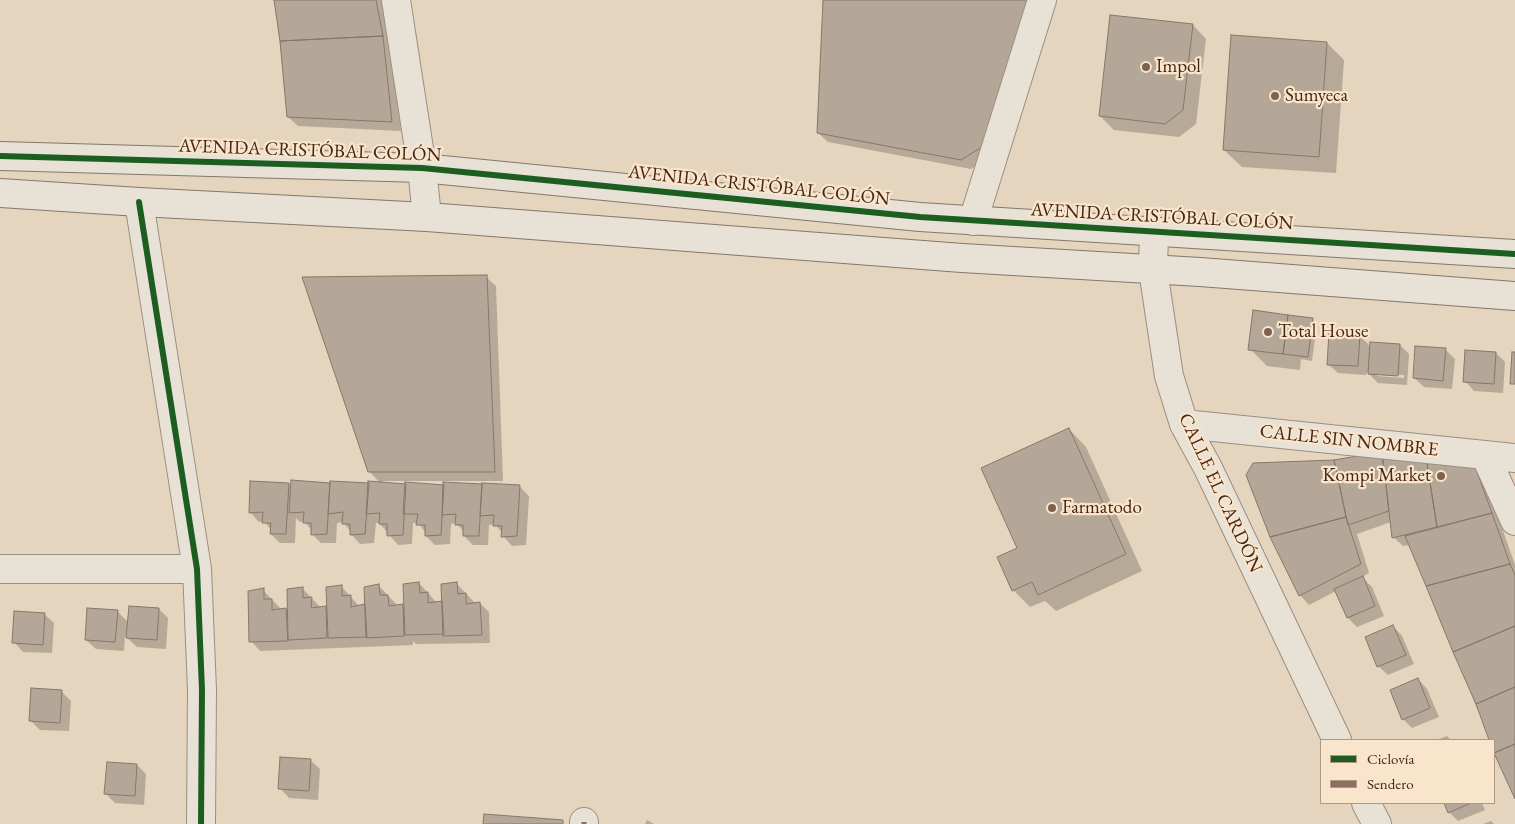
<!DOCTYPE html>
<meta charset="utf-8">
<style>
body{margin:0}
#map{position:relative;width:1515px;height:824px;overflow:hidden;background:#e5d4be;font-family:"EB Garamond",serif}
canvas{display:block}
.legend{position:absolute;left:1320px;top:739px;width:175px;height:65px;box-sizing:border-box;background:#f8e5cb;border:1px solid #b19882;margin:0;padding:6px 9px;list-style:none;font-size:15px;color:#462515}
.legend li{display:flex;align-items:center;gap:10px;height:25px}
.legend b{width:25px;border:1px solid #b19882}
</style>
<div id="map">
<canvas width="1515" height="824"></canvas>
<ul class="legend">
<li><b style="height:6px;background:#1b5e20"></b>Ciclovía</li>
<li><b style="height:6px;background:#8d6e63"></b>Sendero</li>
</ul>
</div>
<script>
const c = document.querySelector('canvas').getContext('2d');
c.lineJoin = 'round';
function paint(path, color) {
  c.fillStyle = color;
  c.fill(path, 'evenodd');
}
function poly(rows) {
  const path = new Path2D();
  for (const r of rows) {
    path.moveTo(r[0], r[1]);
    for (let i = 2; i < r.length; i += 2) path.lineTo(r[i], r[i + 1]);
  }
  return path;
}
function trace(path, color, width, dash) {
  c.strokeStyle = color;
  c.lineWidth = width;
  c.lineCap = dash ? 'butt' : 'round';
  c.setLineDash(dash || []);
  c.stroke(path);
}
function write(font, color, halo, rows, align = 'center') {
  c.font = font + ' "EB Garamond",serif';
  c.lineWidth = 4.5;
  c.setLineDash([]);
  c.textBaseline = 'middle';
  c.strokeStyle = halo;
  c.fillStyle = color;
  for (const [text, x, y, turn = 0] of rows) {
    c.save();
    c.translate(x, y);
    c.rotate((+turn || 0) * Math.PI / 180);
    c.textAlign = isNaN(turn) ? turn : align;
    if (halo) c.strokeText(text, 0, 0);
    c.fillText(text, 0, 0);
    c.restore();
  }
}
paint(poly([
 [275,0,383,0,391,46,401,131,298,126,288,117],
 [824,0,991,156,971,169,828,142,818,133],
 [1193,25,1206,39,1196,124,1179,137,1114,130,1100,116],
 [1327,43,1344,60,1336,173,1242,167,1224,150],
 [486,277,496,286,503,481,383,481,383,483,520,487,529,496,526,545,512,546,503,536,503,534,495,524,489,525,488,545,473,545,464,536,464,532,456,523,451,524,450,544,435,545,426,536,426,533,418,523,413,523,412,544,398,545,379,523,376,523,374,543,360,544,351,534,351,532,343,522,337,523,336,543,321,543,312,534,312,531,304,521,300,522,296,518,295,543,280,543,271,534,271,530,264,521,259,522,250,512,289,484,292,488,331,484,380,483,369,471],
 [1312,319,1317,324,1312,361,1301,359,1300,370,1267,366,1250,349],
 [1359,335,1371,347,1400,345,1409,354,1407,385,1378,383,1367,372,1366,375,1338,373,1328,364],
 [1377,374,1404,375,1404,378,1377,376],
 [1445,349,1455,359,1452,389,1424,387,1414,378],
 [1496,353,1505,362,1503,393,1474,391,1465,381],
 [1069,429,1086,447,1142,571,1056,611,1045,601,1030,607,1013,590,1018,549],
 [1334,461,1472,462,1482,471,1515,565,1515,798,1494,749,1494,740,1490,740,1410,545,1403,546,1393,537,1391,522,1357,534,1369,573,1362,577,1372,587,1384,616,1357,627,1348,618,1336,591,1309,605,1300,595,1254,464],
 [419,583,437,603,443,602,457,584,476,604,480,603,489,612,490,643,416,644,413,641,413,645,260,651,251,641,263,590,282,610,288,609,302,588,321,608,328,607,341,586,360,607,366,605,379,586,398,606,402,605,405,608],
 [159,609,168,618,166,649,137,647,125,636,124,651,96,649,86,640,117,611,129,623],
 [44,614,54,623,52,653,23,652,14,642],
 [1393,626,1402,636,1414,664,1388,675,1378,666],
 [1418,679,1427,689,1439,717,1412,728,1403,719],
 [61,691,71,701,69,731,40,730,30,720],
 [1447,736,1451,740,1437,740],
 [310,760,320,769,318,800,289,798,280,788],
 [137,765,146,774,144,805,115,803,105,793],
 [1445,803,1482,803,1485,810,1458,821,1449,812],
 [647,820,654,824,645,824],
 [1491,821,1494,824,1483,824]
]), '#0003');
const building = poly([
 [274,0,376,0,383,36,280,41,274,0],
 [823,0,1028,0,982,147,961,160,817,133,823,0],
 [1110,15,1193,24,1183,110,1165,124,1099,116,1110,15],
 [1231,35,1327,42,1319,157,1223,150,1231,35],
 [383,36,392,122,287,117,280,41,383,36],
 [487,275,495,472,368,472,302,277,487,275],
 [1253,310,1288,315,1283,354,1248,350,1253,310],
 [1288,315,1313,318,1308,357,1283,354,1288,315],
 [1329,332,1360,334,1358,366,1327,365,1329,332],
 [1370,342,1400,344,1398,376,1368,374,1370,342],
 [1415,346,1446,348,1443,381,1413,378,1415,346],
 [1465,350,1496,352,1494,384,1463,382,1465,350],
 [1512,352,1515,352,1515,384,1510,384,1512,352],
 [1069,428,1126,554,1038,595,1032,582,1012,591,997,557,1017,548,981,468,1069,428],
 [1382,452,1426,457,1437,527,1392,538,1382,452],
 [1382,452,1389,511,1348,525,1334,460,1382,452],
 [1426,457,1473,461,1492,513,1437,527,1426,457],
 [1334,460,1346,517,1270,537,1246,475,1253,463,1334,460],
 [291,480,330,483,327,534,311,535,311,523,303,523,304,512,289,513,291,480],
 [250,481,289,483,286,534,270,534,271,523,262,523,263,512,249,513,250,481],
 [330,481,369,483,365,534,350,535,350,524,342,524,343,512,328,514,330,481],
 [368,481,406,484,403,535,387,536,387,524,379,524,380,513,366,514,368,481],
 [405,482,444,485,441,535,425,536,425,525,416,525,418,514,403,514,405,482],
 [443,482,482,484,479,536,463,536,463,525,455,525,456,514,442,515,443,482],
 [482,483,520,485,517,536,501,537,502,526,493,526,494,515,480,516,482,483],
 [1492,513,1510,564,1426,586,1405,536,1492,513],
 [1346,517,1361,564,1299,596,1270,537,1346,517],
 [1510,564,1515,575,1515,626,1453,652,1426,586,1510,564],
 [1363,576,1375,606,1347,618,1334,589,1363,576],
 [419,582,420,593,428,592,428,603,442,601,444,634,405,635,403,584,419,582],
 [457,582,458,594,466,593,466,604,480,602,482,635,443,636,441,584,457,582],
 [379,584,380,595,388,595,389,606,403,604,404,636,366,638,364,587,379,584],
 [342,585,342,596,351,595,351,607,365,604,367,637,328,638,326,587,342,585],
 [303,587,303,598,312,597,311,608,326,606,327,638,288,640,287,589,303,587],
 [264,588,264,599,272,599,272,610,286,608,288,641,249,642,248,591,264,588],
 [129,606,159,608,157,640,126,638,129,606],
 [87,608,118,610,115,642,85,640,87,608],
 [14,611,45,613,43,645,12,643,14,611],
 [1393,625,1406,655,1377,667,1365,637,1393,625],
 [1515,626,1515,687,1476,704,1453,652,1515,626],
 [1418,678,1430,708,1402,720,1390,690,1418,678],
 [1515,687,1515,744,1494,753,1494,740,1489,740,1476,704,1515,687],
 [31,688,62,690,60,723,29,721,31,688],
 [1515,744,1515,799,1494,753,1515,744],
 [280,757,311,759,309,791,278,789,280,757],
 [107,762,137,764,135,796,104,794,107,762],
 [1444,803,1471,803,1448,813,1444,803],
 [484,814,563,820,563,824,483,824,484,814]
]);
paint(building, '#b5a798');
trace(building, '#85776a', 1);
const street = poly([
 [396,0,422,168,427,217],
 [139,202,197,569,202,690,201,824],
 [973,221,1042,0],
 [1154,232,1153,270,1169,376,1184,424,1208,468,1337,740],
 [1184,424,1515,458],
 [1485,455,1515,521],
 [0,569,197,569],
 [1366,803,1377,824],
 [584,824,584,822]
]);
const secondary = poly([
 [0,156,422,168,920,217,1515,254],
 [0,193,139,202,427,217,962,258,1200,272,1515,296]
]);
trace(street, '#9c8e80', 30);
trace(secondary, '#85776a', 30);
trace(street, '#e8e1d6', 28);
trace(secondary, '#e8e1d6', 28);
trace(poly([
 [584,824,584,822]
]), '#8d6e63', 5, [10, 5]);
trace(poly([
 [0,156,422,168,920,217,1515,254],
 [139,202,197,569,202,690,201,824]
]), '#1b5e20', 6);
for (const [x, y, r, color] of [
 [1146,67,5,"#7e6250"],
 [1275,96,5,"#7e6250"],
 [1268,332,5,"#7e6250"],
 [1441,476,5,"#7e6250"],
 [1052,508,5,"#7e6250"]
]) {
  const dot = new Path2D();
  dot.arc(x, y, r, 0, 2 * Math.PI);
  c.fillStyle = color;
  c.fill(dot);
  trace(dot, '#f8e5cb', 2);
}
write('19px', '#462515', '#f8e5cb', [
 ["Impol",1156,67],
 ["Sumyeca",1285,96],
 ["Total House",1278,332],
 ["Kompi Market",1431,476,"right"],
 ["Farmatodo",1062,508]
], 'left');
write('19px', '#462515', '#f8e5cb', [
 ["AVENIDA CRISTÓBAL COLÓN",310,151,2],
 ["AVENIDA CRISTÓBAL COLÓN",759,186,6],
 ["AVENIDA CRISTÓBAL COLÓN",1162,217,3],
 ["CALLE SIN NOMBRE",1349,441,6],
 ["CALLE EL CARDÓN",1220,493,65]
]);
</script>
